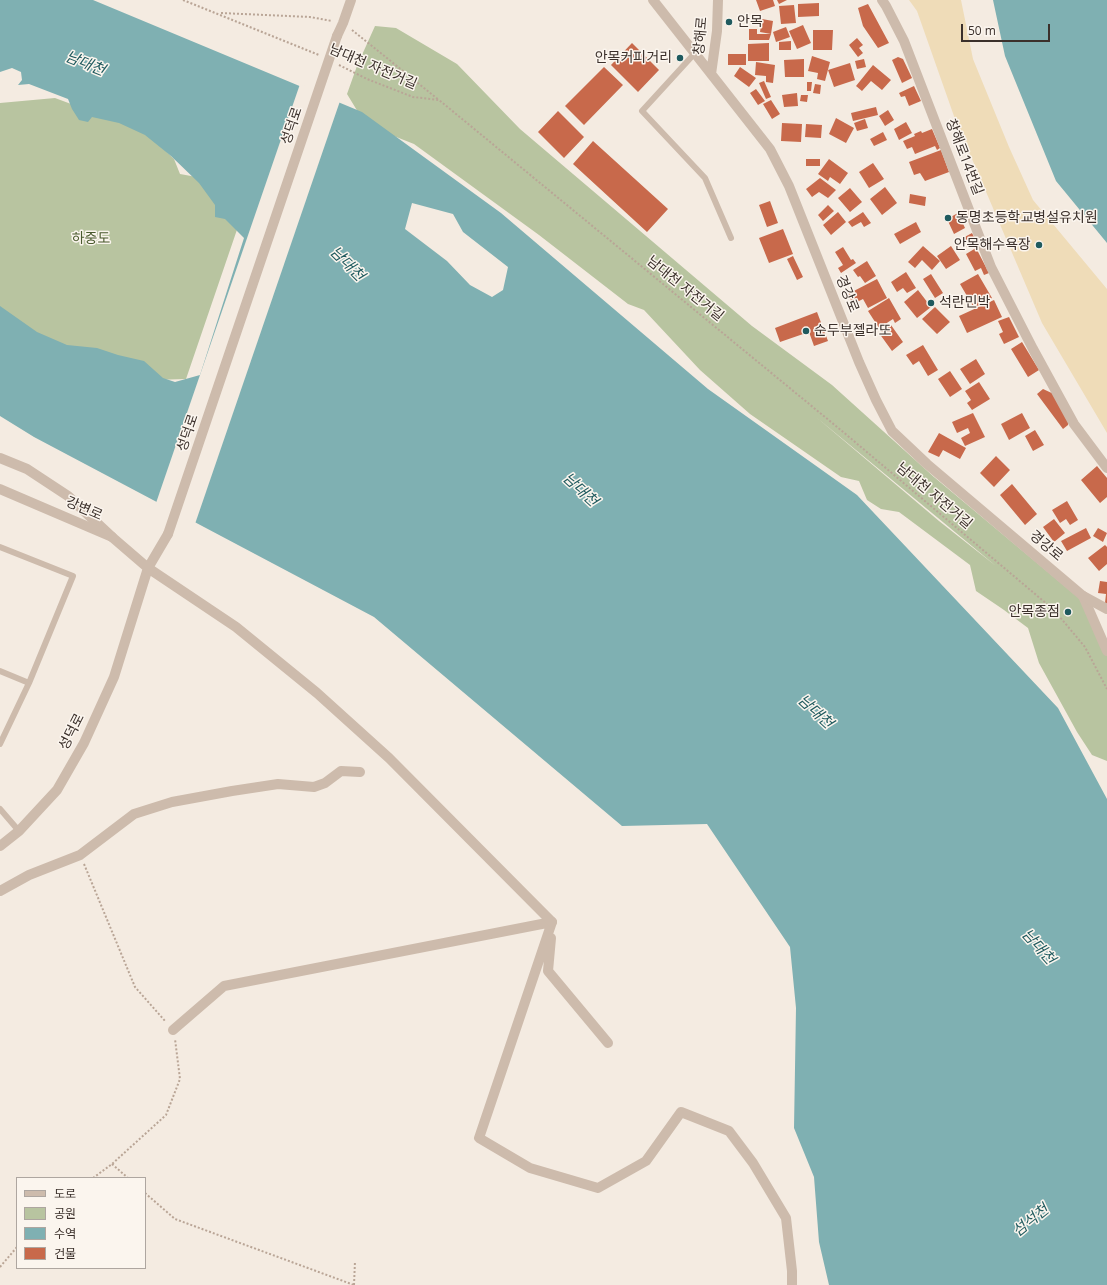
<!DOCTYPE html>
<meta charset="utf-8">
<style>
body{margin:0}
#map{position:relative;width:1107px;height:1285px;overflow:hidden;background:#f4ebe1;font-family:"Open Sans","Noto Sans KR",sans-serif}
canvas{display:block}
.legend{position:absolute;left:16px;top:1177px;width:130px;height:92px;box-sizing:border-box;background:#fbf5ee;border:1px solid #aea6a0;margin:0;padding:5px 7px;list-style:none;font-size:12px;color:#3b302b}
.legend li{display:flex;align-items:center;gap:8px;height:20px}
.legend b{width:20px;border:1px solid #aea6a0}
.scale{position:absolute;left:961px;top:24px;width:89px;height:18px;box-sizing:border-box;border:2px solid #3b302b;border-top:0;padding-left:5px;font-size:12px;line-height:14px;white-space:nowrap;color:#3b302b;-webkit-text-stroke:3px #fbf5ee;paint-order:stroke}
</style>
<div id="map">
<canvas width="1107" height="1285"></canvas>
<ul class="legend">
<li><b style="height:5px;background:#cdbbac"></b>도로</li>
<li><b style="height:11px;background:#b8c4a0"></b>공원</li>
<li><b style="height:11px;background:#7fb0b2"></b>수역</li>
<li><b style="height:11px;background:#c8694b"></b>건물</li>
</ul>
<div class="scale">50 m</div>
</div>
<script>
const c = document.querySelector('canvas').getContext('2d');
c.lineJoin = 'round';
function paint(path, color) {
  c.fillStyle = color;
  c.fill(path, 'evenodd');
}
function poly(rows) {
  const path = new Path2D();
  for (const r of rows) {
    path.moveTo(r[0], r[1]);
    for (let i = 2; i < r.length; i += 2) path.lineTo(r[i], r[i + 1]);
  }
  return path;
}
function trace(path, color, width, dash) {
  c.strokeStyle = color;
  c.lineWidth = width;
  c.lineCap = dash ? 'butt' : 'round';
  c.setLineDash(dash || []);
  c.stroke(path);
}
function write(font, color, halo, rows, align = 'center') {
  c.font = font + ' "Open Sans","Noto Sans KR",sans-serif';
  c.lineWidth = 3;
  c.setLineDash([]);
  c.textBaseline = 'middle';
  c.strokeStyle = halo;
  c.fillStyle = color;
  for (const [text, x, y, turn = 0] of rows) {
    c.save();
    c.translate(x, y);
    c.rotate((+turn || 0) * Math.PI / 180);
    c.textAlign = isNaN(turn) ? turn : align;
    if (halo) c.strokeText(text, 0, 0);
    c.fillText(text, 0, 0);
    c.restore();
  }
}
paint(poly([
 [375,26,396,28,457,64,520,129,752,326,832,385,934,477,1079,598,1107,650,1107,761,1092,755,1077,732,1039,663,1028,628,1004,610,976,591,970,565,899,512,881,509,867,500,859,481,841,477,750,414,700,370,644,310,628,304,539,235,414,144,376,129,361,117,347,94,357,66],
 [816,417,996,566,939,521],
 [55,98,146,132,174,159,180,174,213,180,242,215,186,379,153,380,0,331,0,103]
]), '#b8c4a0');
paint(poly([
 [909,0,961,0,973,59,1009,147,1033,200,1107,289,1107,433,1042,323,955,119,917,11]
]), '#efdcb8');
paint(poly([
 [0,0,93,0,362,112,501,213,708,389,857,495,1058,708,1107,799,1107,1285,829,1285,819,1242,814,1177,794,1128,796,1008,790,947,707,824,622,826,374,617,34,437,0,416,0,306,37,332,67,345,97,348,118,355,144,361,163,378,175,382,200,375,244,238,225,219,215,217,215,205,199,183,171,156,145,135,119,123,92,117,88,122,79,120,72,109,68,99,29,84,18,85,22,80,21,72,12,68,0,72],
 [412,203,453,214,463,232,508,267,503,290,492,297,470,285,447,261,405,229],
 [993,0,1107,0,1107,243,1056,181,1005,56]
]), '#7fb0b2');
paint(poly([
 [300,84,340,101,195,524,156,503]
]), '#f4ebe1');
paint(poly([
 [756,0,773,0,775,6,760,11],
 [777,0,787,0,779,4],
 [819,3,819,16,798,17,798,4],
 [868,4,889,43,878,48,863,26,858,8],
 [794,5,796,23,781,24,779,6],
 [762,19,773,21,771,34,760,32],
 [803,25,811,43,797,49,789,31],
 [786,27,790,37,776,42,773,32],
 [749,29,757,29,757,34,771,34,769,40,749,40],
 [813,30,833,30,832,50,813,50],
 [857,38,863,45,859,48,863,53,858,57,849,45],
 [791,41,791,50,779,50,779,42],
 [632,43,659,70,638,92,611,65],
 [769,43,769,61,748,61,748,44],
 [728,54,746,54,746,65,728,65],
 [812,56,830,62,825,81,817,79,818,73,808,71],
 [898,57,903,59,912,78,902,83,892,60],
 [804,59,804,77,785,77,784,60],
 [864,59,866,67,857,69,855,61],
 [756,62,775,65,773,83,766,82,766,76,755,75],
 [850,63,855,80,834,87,828,70],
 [873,65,891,80,882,90,871,81,862,91,856,86],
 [604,67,623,85,584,125,565,106],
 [740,67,756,78,749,87,734,76],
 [764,81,771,97,766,99,759,83],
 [807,82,812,82,811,91,807,91],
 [815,84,821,85,820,94,813,93],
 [914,86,921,101,909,106,905,96,901,97,899,93],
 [756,89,765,101,758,105,750,93],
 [797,93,798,106,784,107,782,95],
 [801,95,808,95,807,102,800,101],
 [771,100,780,114,772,119,763,104],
 [876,107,878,115,853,121,851,113],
 [888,110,894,120,885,126,879,116],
 [558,111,584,137,564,158,538,132],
 [836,118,854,128,846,143,829,134],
 [865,119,868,128,857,131,854,123],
 [906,122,912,133,899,140,894,129],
 [782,123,802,124,801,142,781,141],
 [806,124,822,125,821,138,805,137],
 [932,129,940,148,937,150,935,146,915,154,912,147,907,149,903,141,915,136,914,134,921,131,922,133],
 [883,132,887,140,874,146,870,139],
 [593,141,668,209,647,232,573,164],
 [941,150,949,172,925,181,920,173,914,175,909,162],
 [806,159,820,159,820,166,806,166],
 [829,159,848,173,840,184,830,177,828,181,818,174],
 [873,163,884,179,869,188,859,172],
 [820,178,836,190,828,198,819,192,812,197,806,189],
 [885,187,897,203,882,215,870,199],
 [850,188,862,202,850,212,838,198],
 [910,194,926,197,925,206,909,203],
 [770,201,778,223,767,227,759,205],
 [828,205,834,211,823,221,818,215],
 [838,212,846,222,831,235,823,225],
 [863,212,871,223,864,227,861,222,852,227,848,222],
 [958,213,965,228,954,234,947,219],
 [916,222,921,232,900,244,894,234],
 [783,229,793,254,769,263,759,238],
 [972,233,977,243,967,247,963,238],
 [923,246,940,261,932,270,922,260,915,268,908,262],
 [951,246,960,260,946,269,937,256],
 [843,247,851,260,853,259,856,263,841,273,838,268,843,265,835,252],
 [976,248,989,273,984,275,981,268,975,271,966,254],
 [793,256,803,277,797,280,787,259],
 [867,261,876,276,865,283,860,276,858,277,853,270],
 [906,272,916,288,907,293,903,288,897,292,891,282],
 [931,274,943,293,935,298,923,279],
 [978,274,992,298,974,308,960,284],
 [877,279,887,298,868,308,863,299,853,304,848,294],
 [918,290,931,307,917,318,904,302],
 [889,298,901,319,895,323,893,319,879,328,868,311],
 [994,300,1002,317,967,333,959,316],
 [935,307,950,322,937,334,922,319],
 [817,312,828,341,814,346,809,332,780,342,775,328],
 [1009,317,1019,337,1004,344,999,334,1003,332,998,321],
 [891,325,903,342,892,351,879,333],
 [1022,342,1039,370,1028,377,1011,349],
 [923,345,938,370,928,376,919,361,913,365,906,355],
 [976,359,985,374,970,384,960,369],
 [950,371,962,389,950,397,938,379],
 [979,382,990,399,972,410,967,403,971,400,965,391],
 [1043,389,1056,395,1068,420,1068,425,1063,429,1037,394],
 [973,413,985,437,965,446,961,438,970,433,968,428,957,433,952,422],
 [1022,413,1030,428,1009,440,1001,424],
 [1035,430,1044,445,1033,451,1025,436],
 [939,433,966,448,960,459,943,450,939,457,928,452],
 [996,456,1010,470,994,487,980,473],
 [1097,466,1107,478,1107,497,1100,503,1081,480],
 [1012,484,1037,514,1025,525,1000,495],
 [1067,501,1078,520,1070,525,1066,519,1060,523,1052,510],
 [1054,519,1065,533,1054,542,1043,527],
 [1086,528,1091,538,1067,551,1061,541],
 [1098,528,1107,533,1103,542,1093,536],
 [1105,545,1107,547,1107,564,1099,571,1088,558],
 [1100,581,1107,582,1107,604,1105,603,1106,594,1098,593]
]), '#c8694b');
trace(poly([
 [183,0,319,55],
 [221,13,310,17,332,21],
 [352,30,439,100],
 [339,65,367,79,413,97,439,100,842,431,1054,610,1085,647,1107,689],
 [84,864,135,987,166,1022],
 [112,1164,128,1178],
 [93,1178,112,1164,166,1115,180,1079,175,1039],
 [145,1193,175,1219,354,1285],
 [0,1267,17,1247],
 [354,1285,355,1261]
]), '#b9a596', 2, [2, 2]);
trace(poly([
 [695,53,642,111,705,178,731,238],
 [0,547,73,576,29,683,0,744],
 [0,671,29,683],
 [0,809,19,831]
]), '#cdbbac', 6);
trace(poly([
 [882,0,886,6,904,41,991,267,1033,349,1074,424,1107,468],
 [0,458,27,469,68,496,112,537],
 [1083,596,1107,651],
 [0,891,29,875,80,855,134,814,172,802,232,791,278,784,314,787,325,783,341,771,360,772],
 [552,922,479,1138,530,1168,598,1188,646,1161,681,1112,729,1131,753,1163,786,1218,792,1271,792,1285],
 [551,938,548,971,608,1043],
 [173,1030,224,986,552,922]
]), '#cdbbac', 10);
trace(poly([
 [653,0,770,149,789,186,859,362,876,400,892,431,927,464,1083,596,1107,609],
 [337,36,343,23,351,0],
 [711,74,717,31,718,0],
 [0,489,112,537,148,568,236,627,317,693,389,758,552,922],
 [0,846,19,831,57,790,84,743,114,677,148,568,168,534]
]), '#cdbbac', 10);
trace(poly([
 [168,534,337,36]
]), '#cdbbac', 10);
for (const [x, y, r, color] of [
 [729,22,4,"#1f5a5e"],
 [680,58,4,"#1f5a5e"],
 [948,218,4,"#1f5a5e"],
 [1039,245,4,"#1f5a5e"],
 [931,303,4,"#1f5a5e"],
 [806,331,4,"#1f5a5e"],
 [1068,612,4,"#1f5a5e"]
]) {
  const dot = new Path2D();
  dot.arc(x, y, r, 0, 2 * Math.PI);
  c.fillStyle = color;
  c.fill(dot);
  trace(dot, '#fbf5ee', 1.5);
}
write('14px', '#3b302b', '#fbf5ee', [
 ["안목",737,22],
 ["안목커피거리",672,58,"right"],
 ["동명초등학교병설유치원",956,218],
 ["안목해수욕장",1031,245,"right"],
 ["석란민박",939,303],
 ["순두부젤라또",814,331],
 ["안목종점",1060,612,"right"]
], 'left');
write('14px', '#3b302b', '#fbf5ee', [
 ["창해로",701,36,-85],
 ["남대천 자전거길",373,67,23],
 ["성덕로",292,126,-71],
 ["창해로14번길",964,157,69],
 ["남대천 자전거길",685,289,39],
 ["경강로",847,294,68],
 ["성덕로",188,433,-71],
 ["남대천 자전거길",934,496,40],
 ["강변로",84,509,23],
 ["경강로",1046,546,40],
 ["성덕로",72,732,-63]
]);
write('14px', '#4a5a2e', '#fbf5ee', [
 ["하중도",91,239]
]);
write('italic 15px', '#1f5a5e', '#fbf5ee', [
 ["남대천",85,64,22],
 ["남대천",347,264,45],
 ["남대천",580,490,43],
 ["남대천",815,712,43],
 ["남대천",1038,947,48],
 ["섬석천",1031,1221,-39]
]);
</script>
